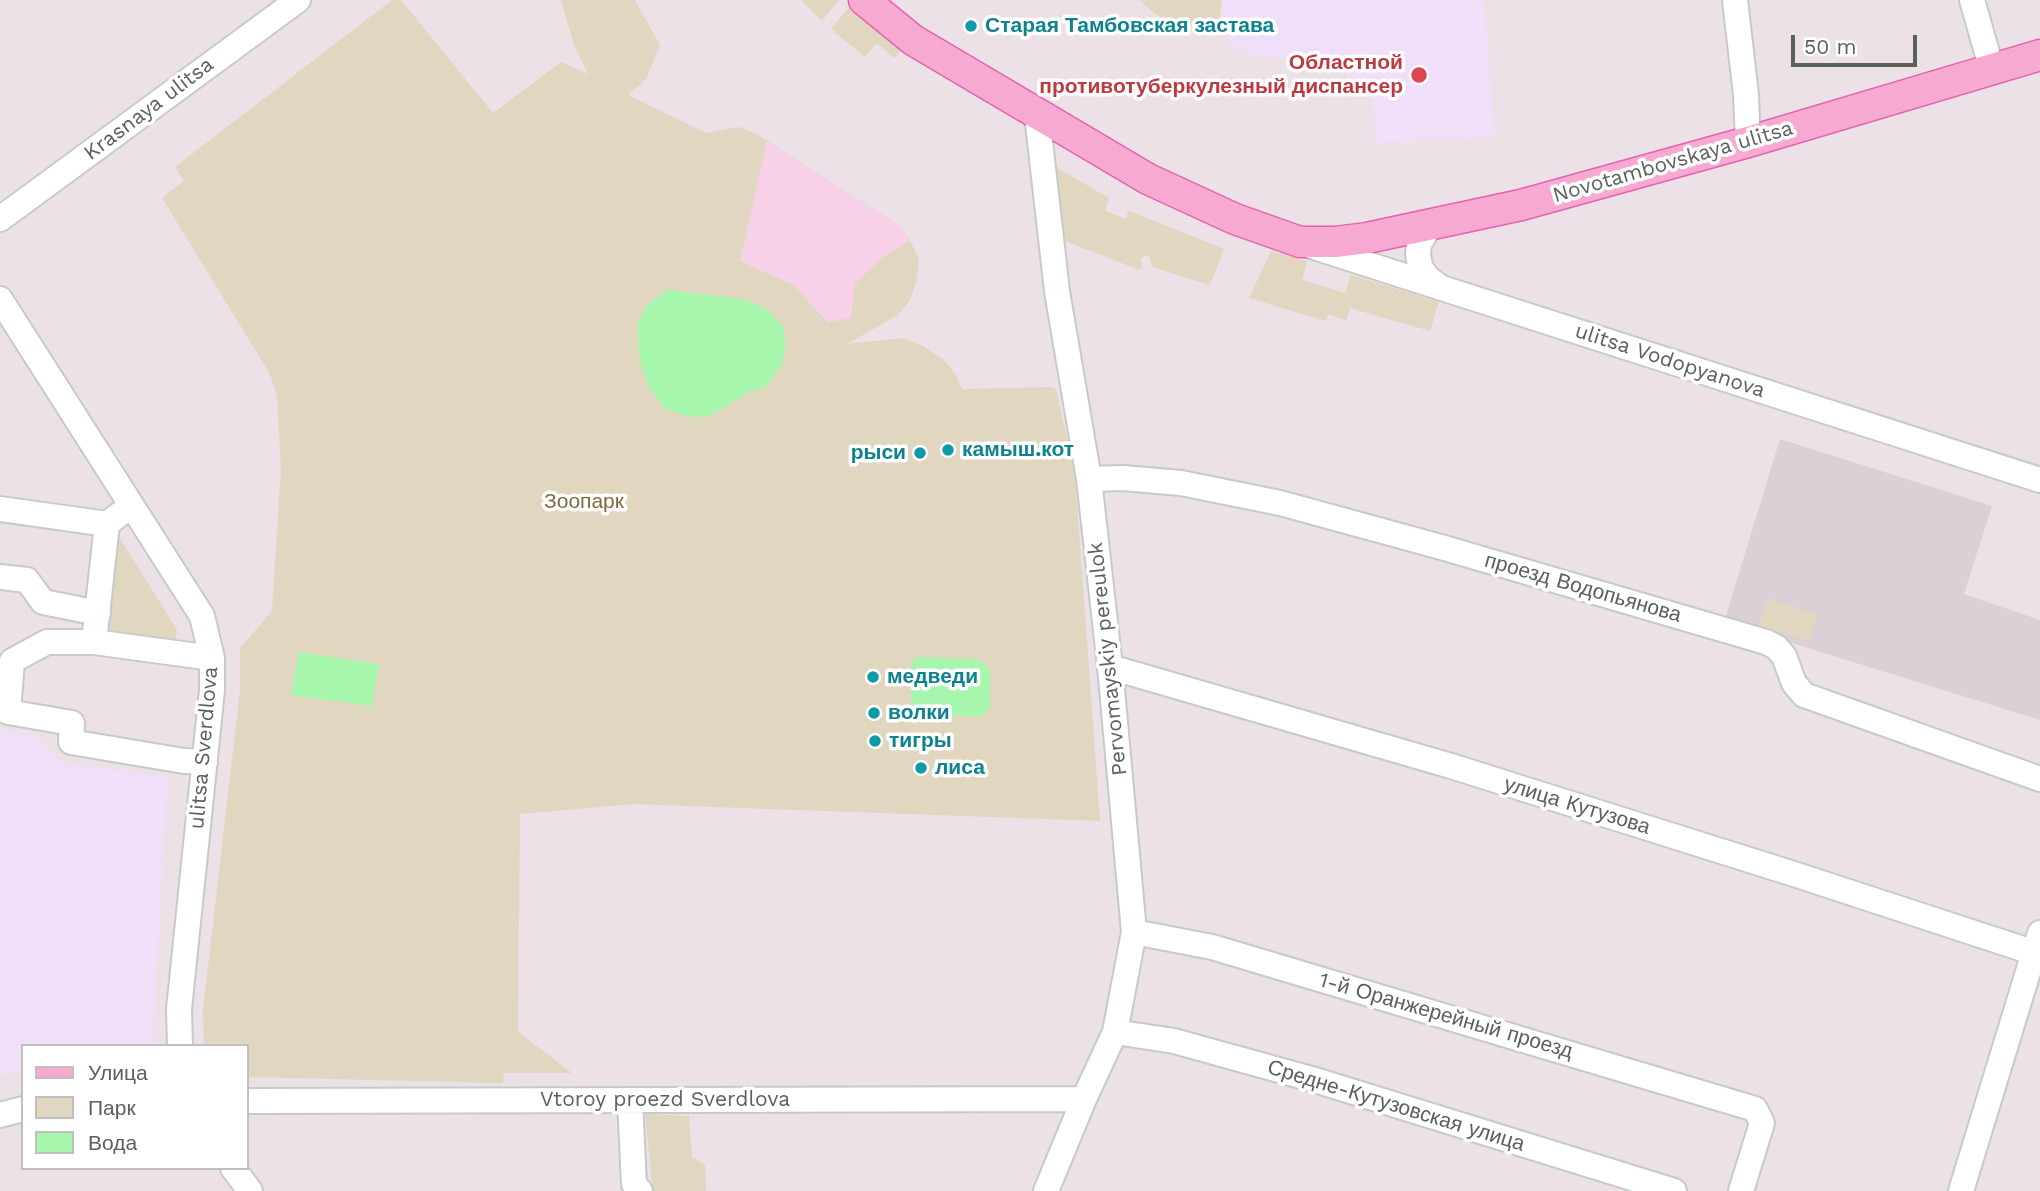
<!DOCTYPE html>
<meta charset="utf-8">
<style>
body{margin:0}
#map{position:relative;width:2040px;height:1191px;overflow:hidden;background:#ebe1e7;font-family:"Work Sans",sans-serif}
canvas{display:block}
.legend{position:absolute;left:21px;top:1044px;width:228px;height:126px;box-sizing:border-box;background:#fff;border:2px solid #bdc0bd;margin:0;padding:9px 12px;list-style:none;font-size:21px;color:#5a615b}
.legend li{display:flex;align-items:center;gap:14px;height:35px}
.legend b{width:35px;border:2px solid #bdc0bd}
.scale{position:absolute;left:1791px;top:35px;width:126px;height:32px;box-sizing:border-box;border:4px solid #5a615b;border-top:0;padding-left:9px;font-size:21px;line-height:24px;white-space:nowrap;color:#5a615b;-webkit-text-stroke:5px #fff;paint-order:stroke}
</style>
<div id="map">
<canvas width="2040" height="1191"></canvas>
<ul class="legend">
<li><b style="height:9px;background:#f7aad1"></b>Улица</li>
<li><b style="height:19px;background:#e1d6bf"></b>Парк</li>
<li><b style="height:19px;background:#a6f7ad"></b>Вода</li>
</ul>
<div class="scale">50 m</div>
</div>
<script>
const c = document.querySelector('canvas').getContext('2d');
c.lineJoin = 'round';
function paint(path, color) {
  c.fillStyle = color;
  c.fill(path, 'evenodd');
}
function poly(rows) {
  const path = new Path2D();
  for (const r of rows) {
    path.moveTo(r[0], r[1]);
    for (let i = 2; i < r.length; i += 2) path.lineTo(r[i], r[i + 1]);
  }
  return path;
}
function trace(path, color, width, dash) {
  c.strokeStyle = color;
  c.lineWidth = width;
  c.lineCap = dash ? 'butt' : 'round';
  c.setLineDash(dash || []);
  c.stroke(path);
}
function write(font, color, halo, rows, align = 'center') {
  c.font = font + ' "Work Sans",sans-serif';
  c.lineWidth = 7;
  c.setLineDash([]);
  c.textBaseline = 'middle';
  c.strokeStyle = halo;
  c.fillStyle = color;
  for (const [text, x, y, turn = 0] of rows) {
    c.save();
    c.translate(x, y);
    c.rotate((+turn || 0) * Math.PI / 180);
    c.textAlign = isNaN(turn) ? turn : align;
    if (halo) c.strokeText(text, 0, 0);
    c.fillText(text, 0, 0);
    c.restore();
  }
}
paint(poly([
 [1780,439,1992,506,1964,594,2040,620,2040,720,1724,622]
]), '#dbd0d6');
paint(poly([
 [1223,0,1484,0,1495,137,1375,143,1373,88,1350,88,1348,63,1249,55,1238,49,1229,41,1224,30],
 [0,730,35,736,61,762,168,777,152,1046,23,1046,23,1071,0,1075]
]), '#f1def8');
paint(poly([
 [392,0,401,0,493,113,561,62,588,74,574,45,561,0,635,0,660,45,646,79,628,95,706,133,739,127,755,133,898,225,910,240,919,260,916,283,910,300,898,315,847,344,904,338,923,346,944,360,956,375,962,389,1051,387,1056,389,1075,476,1100,821,633,804,520,814,518,1032,572,1073,504,1073,503,1083,247,1077,247,1046,204,1046,203,1010,240,690,240,648,272,611,281,468,277,396,270,374,162,198,184,181,175,167],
 [801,0,839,0,822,21],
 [1139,0,1222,0,1218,28,1177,32],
 [851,5,903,48,894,58,877,43,865,57,831,29],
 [1054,166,1109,198,1105,210,1125,219,1129,211,1224,249,1210,285,1152,267,1150,258,1147,255,1141,258,1142,268,1137,269,1060,239],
 [1271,251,1307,261,1302,280,1345,293,1351,275,1439,302,1430,331,1350,308,1346,320,1328,314,1326,321,1249,298],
 [113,527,177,630,174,649,101,637],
 [1768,598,1818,615,1810,642,1759,625],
 [645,1114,689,1116,692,1157,705,1165,706,1191,653,1191]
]), '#e1d6bf');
paint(poly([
 [767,140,898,225,910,240,880,260,855,284,851,317,828,323,793,285,740,261]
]), '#f6d1e7');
paint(poly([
 [668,290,742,299,764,307,783,326,786,346,781,366,767,386,747,393,708,417,687,416,664,408,647,383,640,361,637,326,647,305],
 [299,652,379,664,372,706,291,695],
 [915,657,977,659,990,669,990,708,982,716,920,715,912,706,910,668]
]), '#a6f7ad');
const minor = poly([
 [1735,0,1746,95,1748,142],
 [1972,0,1992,70],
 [1037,115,1057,291,1089,479,1110,667,1134,932,1115,1032,1084,1099,1046,1191],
 [0,219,298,0],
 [1431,224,1419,244,1418,254,1420,267,1427,277,1440,287],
 [1311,246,2040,480],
 [0,299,202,616,212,658,212,690,179,1009,180,1046],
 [1089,479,1123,478,1181,483,1280,503,1441,547,1766,642,1776,647,1784,656,1794,683,1804,695,2040,779],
 [0,509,107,524,120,514],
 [107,524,94,642,212,658],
 [0,577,27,580,43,602,98,613],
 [94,642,47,642,12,661,8,712,72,723,71,742,184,761,205,762],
 [1110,667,1451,766,1797,875,2026,950,2040,957],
 [1134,932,1212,947,1755,1109,1762,1123,1741,1191],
 [1115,1032,1174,1041,1315,1080,1674,1191],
 [630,1100,634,1184,640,1191],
 [247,1101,1084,1099],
 [0,1115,23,1109],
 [233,1168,250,1191],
 [1961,1191,2040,933]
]);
const major = poly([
 [864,0,913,40,1148,179,1235,219,1300,242,1335,242,1367,238,1521,205,1748,142,2040,55]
]);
trace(minor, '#c5cbc7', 28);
trace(major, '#e461b3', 33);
trace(minor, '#fff', 24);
trace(major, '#f7aad1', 30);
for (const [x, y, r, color] of [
 [971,26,7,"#0f9aa8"],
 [1419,75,9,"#e0444e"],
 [948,450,7,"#0f9aa8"],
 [920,453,7,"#0f9aa8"],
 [873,677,7,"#0f9aa8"],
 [874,713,7,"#0f9aa8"],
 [875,741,7,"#0f9aa8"],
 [921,768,7,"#0f9aa8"]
]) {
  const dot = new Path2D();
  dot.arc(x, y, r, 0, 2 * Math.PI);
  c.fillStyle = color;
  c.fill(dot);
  trace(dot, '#fff', 2.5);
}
write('bold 21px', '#0d838f', '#fff', [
 ["Старая Тамбовская застава",985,26],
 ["камыш.кот",962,450],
 ["рыси",906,453,"right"],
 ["медведи",887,677],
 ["волки",888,713],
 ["тигры",889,741],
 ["лиса",935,768]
], 'left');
write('bold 21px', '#be3a42', '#fff', [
 ["Областной",1403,63],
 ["противотуберкулезный диспансер",1403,87]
], 'right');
write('21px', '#5a615b', '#fff', [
 ["Krasnaya ulitsa",149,109,-37],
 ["Novotambovskaya ulitsa",1673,162,-16],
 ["ulitsa Vodopyanova",1670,361,18],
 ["проезд Водопьянова",1583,588,16],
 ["Pervomayskiy pereulok",1108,659,-96],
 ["ulitsa Sverdlova",204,748,-85],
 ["улица Кутузова",1577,806,17],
 ["1-й Оранжерейный проезд",1446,1016,16],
 ["Vtoroy proezd Sverdlova",665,1100],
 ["Средне-Кутузовская улица",1396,1106,17]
]);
write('21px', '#7f6b3b', '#fff', [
 ["Зоопарк",584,502]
]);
</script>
